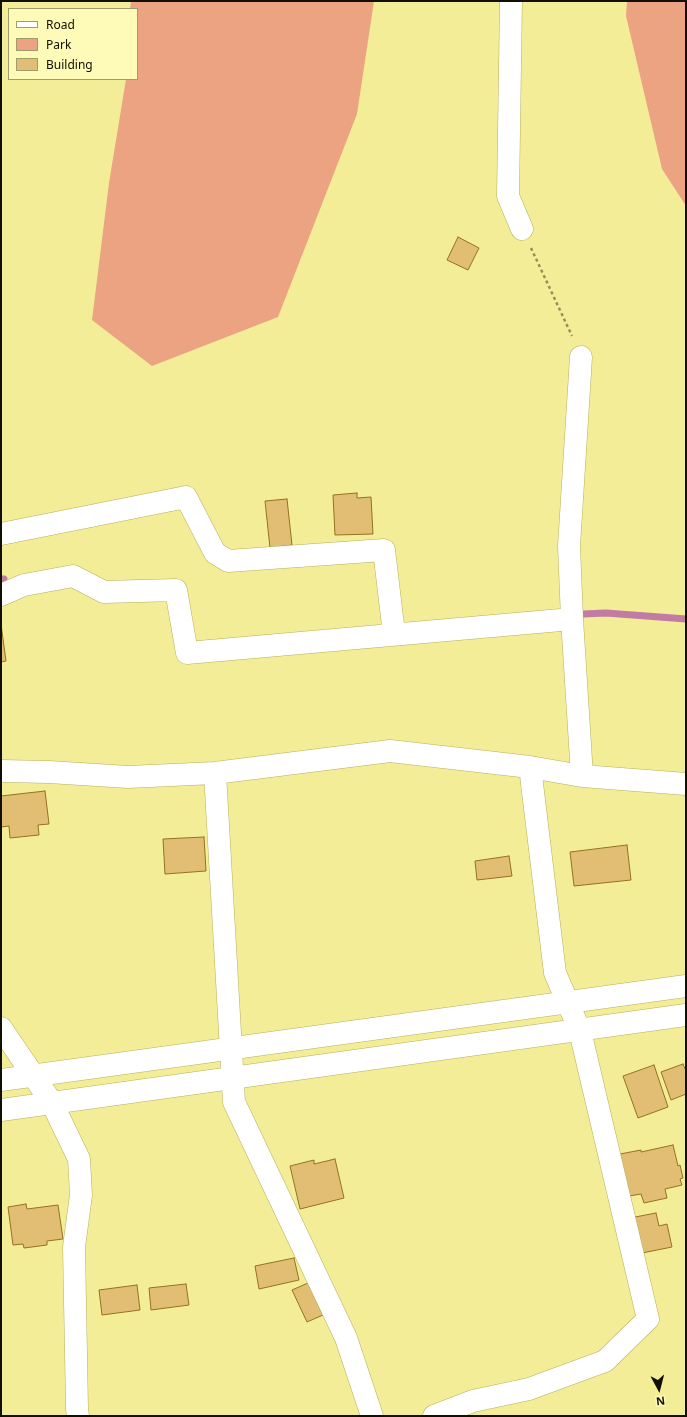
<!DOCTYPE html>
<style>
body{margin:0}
#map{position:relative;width:687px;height:1417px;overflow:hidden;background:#f3ed98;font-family:"Noto Sans",sans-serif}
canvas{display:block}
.frame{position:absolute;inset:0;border:2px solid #110f00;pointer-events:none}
.legend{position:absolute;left:8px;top:8px;width:130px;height:72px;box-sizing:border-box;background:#fefab7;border:1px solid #9f9c6e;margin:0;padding:5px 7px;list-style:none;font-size:12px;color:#110f00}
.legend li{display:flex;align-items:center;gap:8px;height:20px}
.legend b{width:20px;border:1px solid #9f9c6e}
.north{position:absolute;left:639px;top:1369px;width:40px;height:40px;-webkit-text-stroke:3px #fefab7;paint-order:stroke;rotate:173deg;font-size:11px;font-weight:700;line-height:16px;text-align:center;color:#110f00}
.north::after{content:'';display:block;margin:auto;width:14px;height:18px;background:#110f00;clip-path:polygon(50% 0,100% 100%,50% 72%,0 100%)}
</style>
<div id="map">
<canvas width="687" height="1417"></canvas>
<div class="frame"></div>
<ul class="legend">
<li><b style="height:5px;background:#fff"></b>Road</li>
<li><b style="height:11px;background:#eca382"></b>Park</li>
<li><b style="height:11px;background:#e1be74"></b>Building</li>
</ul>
<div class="north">N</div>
</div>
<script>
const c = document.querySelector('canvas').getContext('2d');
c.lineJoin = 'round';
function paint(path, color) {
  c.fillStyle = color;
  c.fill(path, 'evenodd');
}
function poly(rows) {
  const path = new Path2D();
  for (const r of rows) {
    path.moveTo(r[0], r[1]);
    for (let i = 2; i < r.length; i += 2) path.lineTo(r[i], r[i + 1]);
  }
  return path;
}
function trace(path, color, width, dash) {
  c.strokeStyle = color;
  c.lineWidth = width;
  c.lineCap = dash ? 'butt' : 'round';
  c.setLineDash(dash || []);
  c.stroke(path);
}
paint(poly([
 [131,1,374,1,357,114,278,317,152,366,92,320,109,183,126,79,137,79,137,9,130,9],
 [627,1,686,1,686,206,662,169,626,16]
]), '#eca382');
trace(poly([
 [1,579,4,579],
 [583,614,606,613,686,619]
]), '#c27ca4', 7);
const building = poly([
 [458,237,479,248,468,270,447,260,458,237],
 [357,493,357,498,371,497,373,534,335,535,333,495,357,493],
 [287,499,292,545,270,548,265,501,287,499],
 [1,624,6,661,1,662,1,624],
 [45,791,49,824,38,825,39,835,10,838,9,826,1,827,1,796,45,791],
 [204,837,206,871,165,874,163,839,204,837],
 [627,845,631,880,574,886,570,852,627,845],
 [509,856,512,876,477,880,475,861,509,856],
 [683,1064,686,1071,686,1094,671,1100,661,1072,683,1064],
 [654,1065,668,1107,638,1118,623,1076,654,1065],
 [673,1145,678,1166,680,1165,683,1178,680,1179,682,1185,665,1189,667,1198,644,1203,641,1194,629,1196,620,1154,641,1150,641,1152,673,1145],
 [335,1159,344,1198,300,1209,290,1166,314,1160,314,1164,335,1159],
 [26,1204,27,1209,58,1205,63,1239,47,1241,47,1245,24,1248,23,1244,13,1245,8,1207,26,1204],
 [656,1213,659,1226,667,1224,672,1247,637,1254,630,1218,656,1213],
 [294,1258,299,1280,259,1289,255,1266,294,1258],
 [308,1283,323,1315,307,1322,292,1290,308,1283],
 [186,1284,189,1305,151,1310,149,1288,186,1284],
 [137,1285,140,1310,102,1315,99,1290,137,1285]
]);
paint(building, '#e1be74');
trace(building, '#94721d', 1);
const minor = poly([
 [511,1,508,196,522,229],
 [581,357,569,546,572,619,582,776],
 [1,534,186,497,215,553,228,561,384,550,394,634],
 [1,595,24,585,73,576,104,592,176,590,187,653,572,619],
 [1,771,49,772,128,777,215,773,390,751,530,767,582,776,686,784],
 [215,773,234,1102,346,1338,372,1416],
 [1,1028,52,1103,79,1159,81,1195,74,1247,77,1409,78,1416],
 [434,1416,473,1401,529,1389,605,1361,648,1319,580,1031,555,973,530,767]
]);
const tertiary = poly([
 [1,1080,686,986],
 [1,1110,686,1015]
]);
trace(minor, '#b5b05c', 23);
trace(tertiary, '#b5b05c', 23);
trace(poly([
 [531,248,572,336]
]), '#949058', 2.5, [3, 3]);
trace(minor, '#fff', 22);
trace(tertiary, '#fff', 22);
</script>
